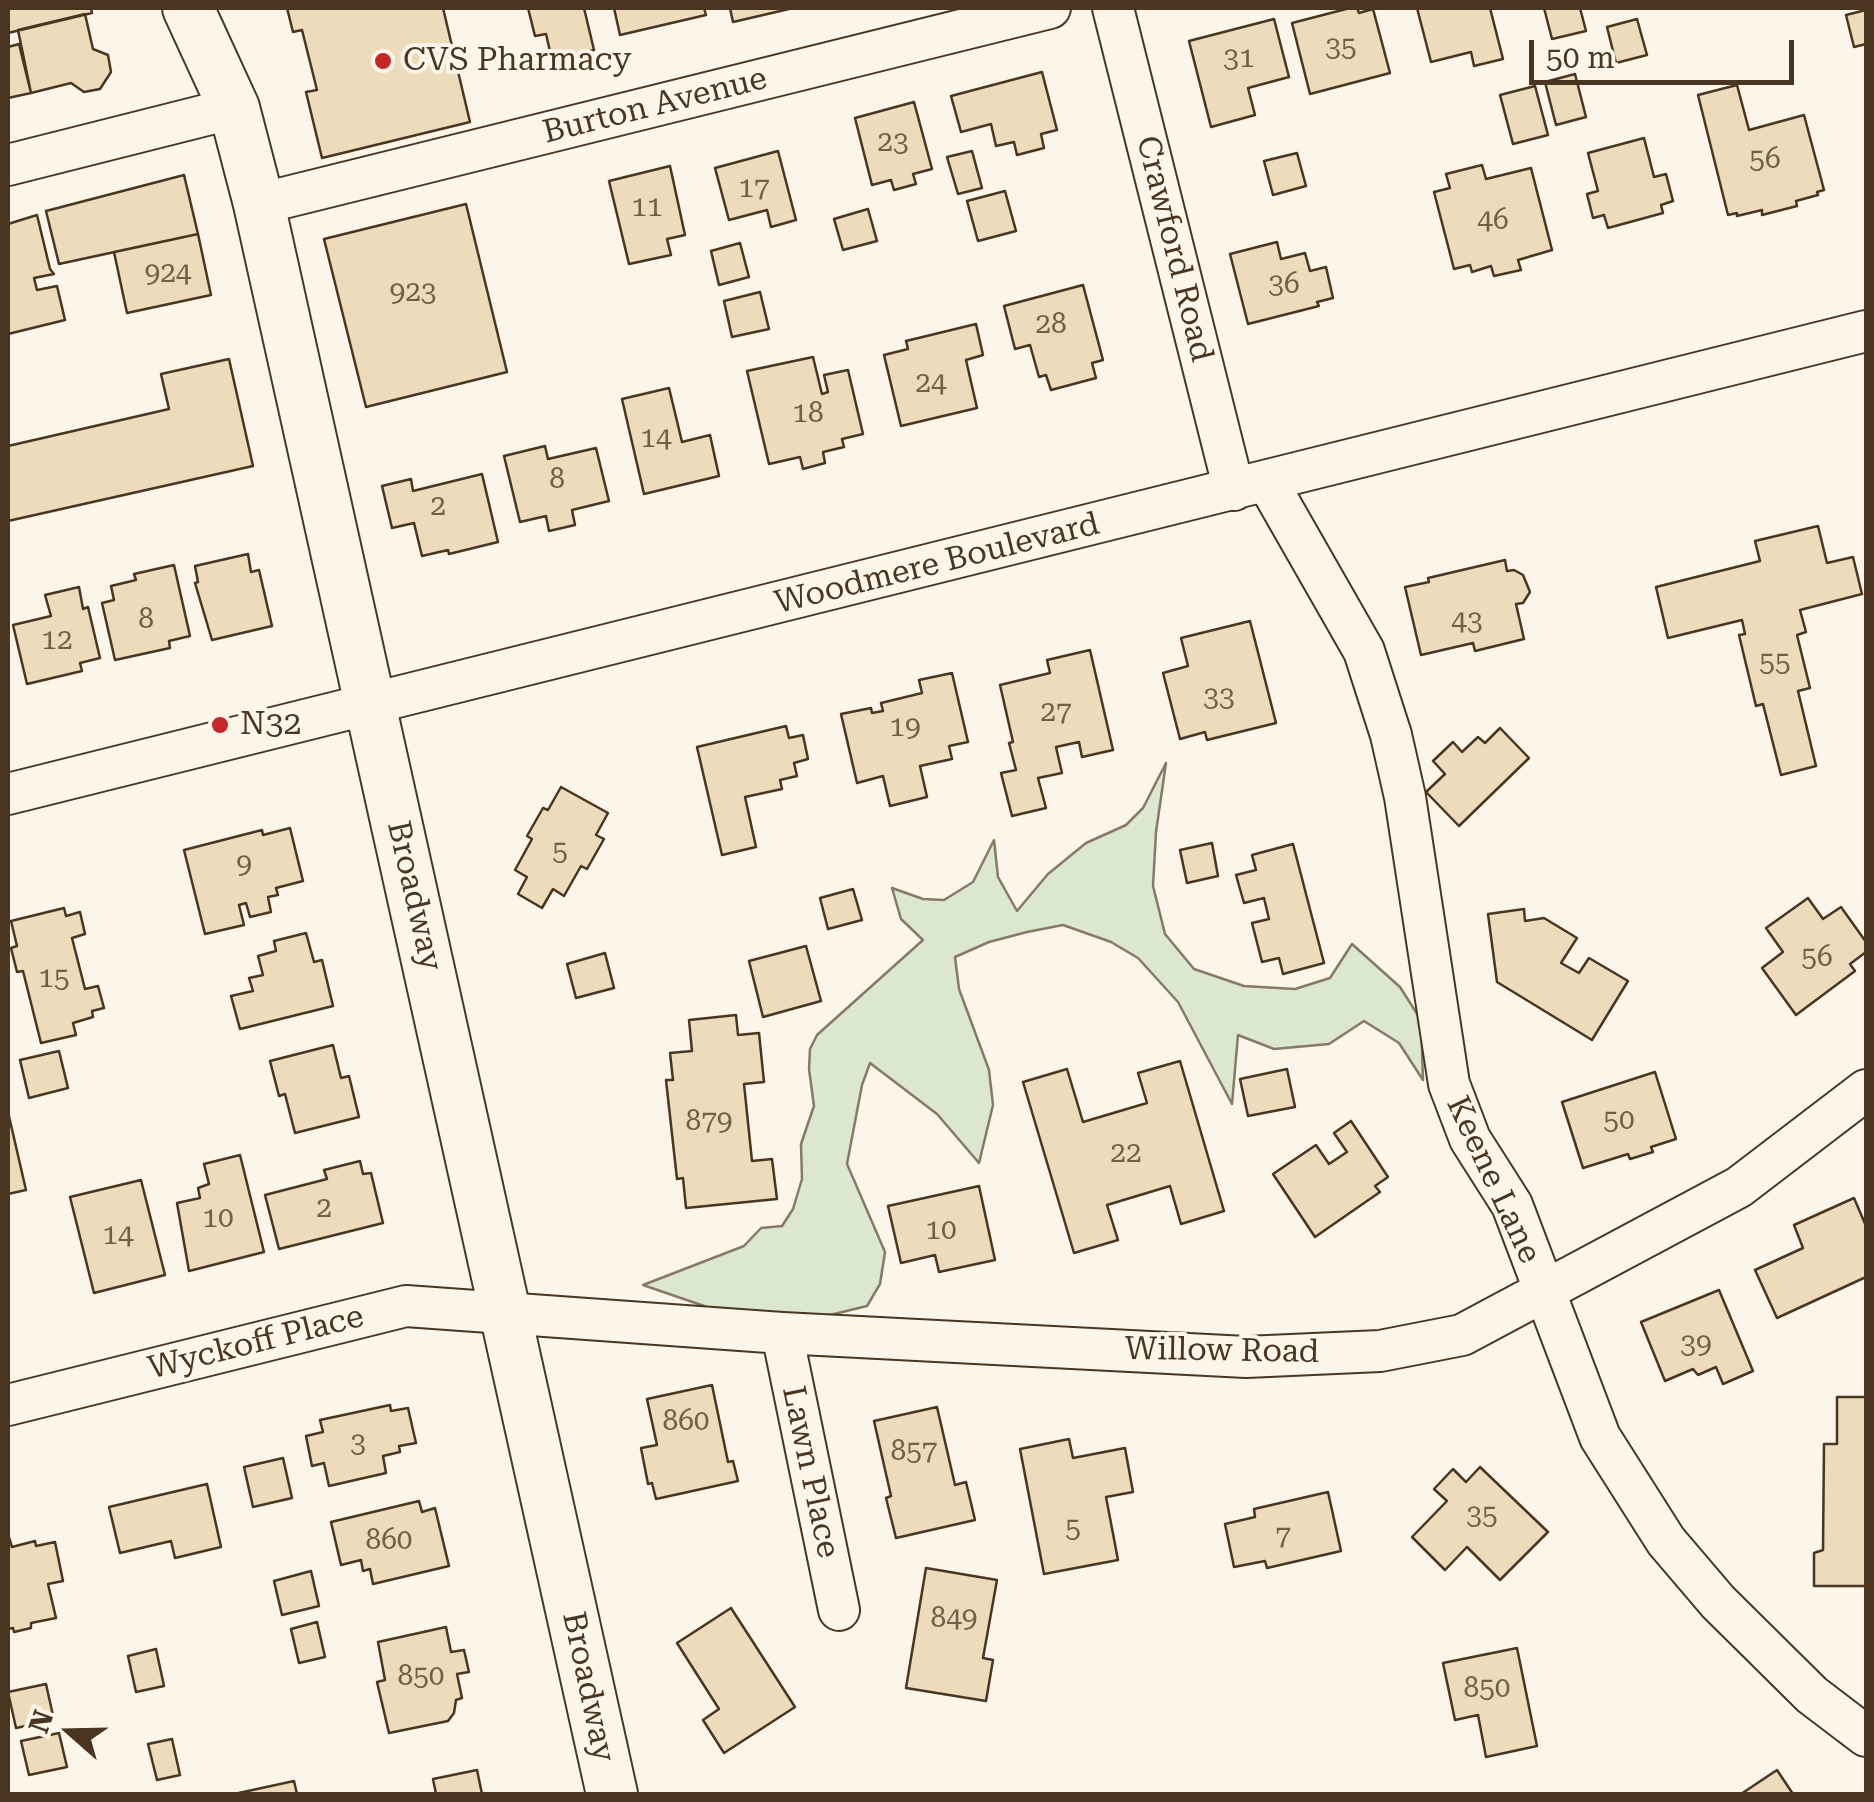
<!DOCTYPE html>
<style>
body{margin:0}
#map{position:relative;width:1874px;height:1802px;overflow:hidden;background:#fbf6e9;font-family:"Roboto Serif",serif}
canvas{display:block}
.frame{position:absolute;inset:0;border:10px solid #4a3520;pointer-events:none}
.north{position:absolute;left:20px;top:1682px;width:100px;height:100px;-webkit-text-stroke:8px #fbf6e9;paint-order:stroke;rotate:290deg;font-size:28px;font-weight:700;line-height:40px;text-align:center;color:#4a3520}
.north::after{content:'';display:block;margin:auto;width:35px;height:45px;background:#4a3520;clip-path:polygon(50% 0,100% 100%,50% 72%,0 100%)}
.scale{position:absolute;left:1529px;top:40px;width:265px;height:45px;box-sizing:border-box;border:5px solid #4a3520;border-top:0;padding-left:12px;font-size:30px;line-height:35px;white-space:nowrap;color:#4a3520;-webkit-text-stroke:8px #fbf6e9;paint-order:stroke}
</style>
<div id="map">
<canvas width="1874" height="1802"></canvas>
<div class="frame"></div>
<div class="north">N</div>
<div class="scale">50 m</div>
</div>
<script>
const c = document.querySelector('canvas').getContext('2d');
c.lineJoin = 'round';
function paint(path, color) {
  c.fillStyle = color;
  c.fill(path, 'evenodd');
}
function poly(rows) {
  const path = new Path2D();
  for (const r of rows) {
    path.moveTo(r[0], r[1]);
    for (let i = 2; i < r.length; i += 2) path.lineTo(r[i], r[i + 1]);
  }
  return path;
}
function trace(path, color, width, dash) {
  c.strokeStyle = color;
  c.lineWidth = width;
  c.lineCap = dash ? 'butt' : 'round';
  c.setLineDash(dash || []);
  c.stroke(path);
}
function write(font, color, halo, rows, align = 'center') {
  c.font = font + ' "Roboto Serif",serif';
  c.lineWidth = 8;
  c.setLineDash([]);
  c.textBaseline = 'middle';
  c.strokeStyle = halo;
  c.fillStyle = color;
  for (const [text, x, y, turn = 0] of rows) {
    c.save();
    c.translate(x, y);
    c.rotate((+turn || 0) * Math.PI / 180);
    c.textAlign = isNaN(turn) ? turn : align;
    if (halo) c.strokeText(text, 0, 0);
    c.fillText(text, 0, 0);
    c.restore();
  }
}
const green = poly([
 [1166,763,1156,832,1153,886,1165,934,1194,969,1244,986,1295,989,1330,978,1352,944,1400,987,1421,1020,1423,1080,1399,1043,1364,1021,1329,1044,1274,1049,1238,1035,1232,1104,1178,1002,1138,958,1111,942,1063,925,1027,932,989,942,955,957,959,989,989,1070,993,1105,979,1163,937,1114,870,1063,862,1085,847,1164,885,1252,880,1284,867,1306,830,1315,780,1320,707,1307,643,1285,744,1246,761,1228,782,1226,793,1209,802,1179,801,1144,814,1106,809,1069,810,1049,817,1035,923,940,901,919,892,888,923,899,944,900,973,882,994,840,998,877,1017,911,1048,874,1086,843,1126,825,1143,808,1166,763]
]);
paint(green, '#dce7d0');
trace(green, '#887966', 2.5);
const building = poly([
 [8,8,91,8,92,13,8,33,8,8],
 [287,8,443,8,470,122,322,158,306,92,317,90,302,30,293,32,287,8],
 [528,8,584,8,594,50,552,60,546,34,535,36,528,8],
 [614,8,704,8,706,15,620,35,614,8],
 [730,8,788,8,789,9,733,22,730,8],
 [1350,8,1357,8,1359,13,1373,9,1390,73,1310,94,1292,23,1350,8],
 [1417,8,1490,8,1503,59,1474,66,1471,52,1431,62,1417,8],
 [1544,8,1580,8,1586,31,1552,39,1544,8],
 [1866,10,1866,44,1854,47,1846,15,1866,10],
 [85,14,93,49,108,55,111,72,100,89,84,92,71,83,31,93,18,30,85,14],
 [1274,19,1289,77,1248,88,1255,115,1211,127,1189,41,1274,19],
 [1637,19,1647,55,1616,63,1607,27,1637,19],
 [19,44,31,93,8,98,8,47,19,44],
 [1042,72,1057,130,1041,134,1044,148,1017,155,1014,142,996,146,991,124,961,132,951,96,1042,72],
 [1575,74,1586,117,1556,125,1545,82,1575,74],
 [1737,85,1749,130,1804,115,1824,190,1817,192,1818,195,1796,201,1797,206,1762,215,1762,210,1737,216,1737,213,1728,215,1698,95,1737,85],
 [1535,86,1548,135,1513,144,1500,95,1535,86],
 [914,102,932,169,913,174,916,184,894,190,891,180,872,185,855,118,914,102],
 [1644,138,1654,177,1666,174,1673,201,1661,205,1663,213,1608,228,1604,215,1593,218,1587,194,1598,191,1588,153,1644,138],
 [778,151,796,220,771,227,767,210,729,220,715,168,778,151],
 [972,151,982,188,958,194,947,157,972,151],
 [1297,153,1306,186,1273,195,1264,161,1297,153],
 [1482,165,1486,179,1531,168,1552,250,1518,260,1521,270,1494,276,1491,266,1472,272,1470,265,1454,269,1434,192,1450,188,1446,174,1482,165],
 [670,166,685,235,667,239,671,255,629,264,609,181,670,166],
 [184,175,198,234,59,264,46,211,184,175],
 [1005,191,1016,231,978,241,967,201,1005,191],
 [466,204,507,372,366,407,324,239,466,204],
 [868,209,877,241,843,250,834,219,868,209],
 [37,215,50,269,54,274,34,278,37,290,57,286,65,320,8,334,8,224,37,215],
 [198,234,211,295,127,313,114,252,198,234],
 [1277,242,1281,259,1305,253,1310,271,1326,267,1333,298,1317,302,1319,306,1248,324,1230,254,1277,242],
 [740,243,749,277,719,285,711,251,740,243],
 [1083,285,1103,360,1092,363,1096,378,1051,390,1046,375,1039,377,1030,345,1015,349,1004,306,1083,285],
 [760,292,769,329,732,337,724,301,760,292],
 [976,324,983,355,966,360,977,408,901,426,884,355,908,349,906,341,976,324],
 [813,357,822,394,828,392,824,375,848,370,863,434,842,439,844,447,823,452,825,463,803,469,800,457,769,464,747,371,813,357],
 [229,359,253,466,8,521,8,446,169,409,161,374,229,359],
 [669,388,682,442,710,435,719,476,644,494,622,399,669,388],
 [545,446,548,459,596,448,609,501,572,510,575,525,549,531,546,516,520,522,504,456,545,446],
 [482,474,498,542,449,554,448,550,422,556,414,523,392,528,382,486,411,479,413,491,482,474],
 [1818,526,1827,563,1853,557,1862,594,1800,610,1806,632,1797,635,1810,688,1798,691,1816,766,1781,775,1763,704,1756,706,1739,635,1745,634,1742,620,1668,638,1656,587,1760,561,1755,541,1818,526],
 [248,554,251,572,259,570,272,626,212,640,195,583,198,582,195,566,248,554],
 [1505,560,1507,571,1514,570,1523,575,1530,592,1523,603,1516,604,1524,639,1475,651,1473,643,1421,655,1405,587,1429,582,1428,578,1505,560],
 [174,565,190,636,169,641,170,648,115,660,102,603,114,600,111,586,136,580,134,574,174,565],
 [79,587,83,609,88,607,100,658,80,663,82,671,27,684,13,625,51,616,45,595,79,587],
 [1250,621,1276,723,1207,740,1205,732,1180,739,1163,673,1188,666,1181,638,1250,621],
 [1090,650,1113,750,1082,757,1079,742,1056,747,1062,773,1038,778,1046,808,1012,816,1001,773,1016,770,1009,743,1013,742,1000,685,1050,673,1047,660,1090,650],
 [952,673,968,742,949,746,952,759,920,766,927,797,890,806,883,776,857,783,841,714,871,708,872,713,883,711,881,703,922,693,919,680,952,673],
 [786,726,789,738,803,735,808,759,794,763,797,776,780,780,782,789,745,797,756,847,722,855,697,747,786,726],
 [1500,728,1529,758,1459,826,1426,792,1445,774,1433,761,1453,742,1462,752,1478,737,1485,743,1500,728],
 [561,787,608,813,596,835,604,839,587,869,581,866,564,896,553,889,542,908,518,894,527,877,515,870,532,839,527,836,543,808,548,810,561,787],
 [290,828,303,881,276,888,278,895,268,897,271,912,250,917,246,903,239,905,244,925,205,934,184,850,262,830,263,835,290,828],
 [1212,843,1218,876,1187,883,1180,850,1212,843],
 [1293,844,1324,963,1283,974,1279,958,1262,962,1252,923,1269,919,1264,898,1244,903,1236,875,1256,870,1252,855,1293,844],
 [853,889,862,920,828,929,820,898,853,889],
 [1808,898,1823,919,1841,907,1866,942,1866,952,1850,964,1855,971,1796,1015,1762,968,1783,952,1766,928,1808,898],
 [64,908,66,916,80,912,85,934,72,938,85,989,98,986,104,1008,92,1011,93,1017,73,1023,76,1035,41,1043,23,971,17,972,11,948,17,946,11,921,64,908],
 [1524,909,1525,921,1544,918,1577,938,1561,963,1579,973,1589,958,1628,981,1592,1040,1497,982,1488,914,1524,909],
 [306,933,314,962,322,960,333,1006,240,1029,231,996,253,991,249,978,263,975,258,956,276,951,274,941,306,933],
 [806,946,821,1001,763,1017,749,961,806,946],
 [605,953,614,988,576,998,567,964,605,953],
 [736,1015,738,1035,759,1033,764,1082,744,1084,752,1161,772,1159,777,1199,686,1208,683,1178,677,1179,666,1080,673,1080,670,1053,692,1051,689,1020,736,1015],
 [333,1045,341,1078,349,1076,359,1117,295,1133,285,1094,279,1096,270,1061,333,1045],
 [59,1051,68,1088,29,1098,20,1060,59,1051],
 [1180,1061,1224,1211,1181,1224,1170,1186,1107,1205,1118,1240,1074,1253,1023,1082,1067,1069,1083,1122,1147,1103,1138,1073,1180,1061],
 [1287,1069,1295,1107,1248,1116,1240,1079,1287,1069],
 [1655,1072,1676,1139,1651,1147,1653,1152,1630,1159,1628,1154,1583,1168,1562,1102,1655,1072],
 [8,1112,26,1190,8,1194,8,1112],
 [1351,1121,1388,1177,1375,1186,1380,1192,1315,1237,1273,1174,1316,1145,1329,1164,1347,1152,1334,1133,1351,1121],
 [240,1155,264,1252,189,1271,177,1203,200,1198,198,1188,209,1184,204,1164,240,1155],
 [360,1161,363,1174,371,1173,383,1223,279,1249,265,1195,327,1179,324,1170,360,1161],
 [141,1180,165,1275,94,1293,70,1197,141,1180],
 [979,1186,995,1260,939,1272,935,1255,901,1263,888,1206,979,1186],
 [1854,1198,1866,1226,1866,1277,1777,1318,1755,1270,1803,1248,1794,1225,1854,1198],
 [1719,1290,1753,1371,1723,1384,1716,1367,1698,1375,1693,1369,1665,1381,1641,1322,1719,1290],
 [712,1385,728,1462,733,1461,738,1481,656,1499,652,1483,648,1484,641,1448,657,1445,647,1399,712,1385],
 [1837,1397,1866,1397,1866,1586,1814,1586,1814,1553,1823,1550,1824,1444,1837,1444,1837,1397],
 [390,1405,391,1411,408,1408,416,1443,399,1446,400,1452,383,1456,386,1473,329,1486,324,1463,312,1466,306,1436,323,1432,320,1420,390,1405],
 [937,1407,955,1485,966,1482,975,1520,896,1538,886,1498,891,1496,874,1421,937,1407],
 [1069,1439,1073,1458,1125,1448,1133,1492,1106,1497,1118,1560,1044,1574,1020,1449,1069,1439],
 [283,1458,292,1498,253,1507,244,1467,283,1458],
 [1480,1467,1548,1532,1500,1580,1467,1547,1445,1570,1412,1537,1447,1501,1434,1489,1453,1469,1466,1482,1480,1467],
 [207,1484,221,1547,175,1558,171,1541,120,1553,109,1507,207,1484],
 [1328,1492,1341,1551,1267,1568,1265,1561,1234,1567,1225,1524,1255,1517,1254,1509,1328,1492],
 [419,1501,422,1512,435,1508,449,1566,373,1584,370,1569,363,1571,361,1560,341,1565,331,1522,419,1501],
 [9,1537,12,1547,35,1541,36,1546,55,1542,63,1581,48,1584,56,1618,31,1623,31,1628,14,1632,13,1628,8,1629,9,1537],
 [926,1568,997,1580,983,1658,993,1660,986,1701,906,1688,926,1568],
 [311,1571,319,1606,282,1615,274,1581,311,1571],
 [731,1608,795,1707,724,1753,703,1720,719,1709,677,1643,731,1608],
 [317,1622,325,1657,299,1663,291,1629,317,1622],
 [446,1627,451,1652,464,1650,469,1672,457,1674,462,1698,456,1700,454,1713,448,1721,389,1733,377,1682,385,1680,378,1642,446,1627],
 [1517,1648,1537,1746,1486,1757,1478,1715,1455,1720,1443,1663,1517,1648],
 [156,1649,164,1686,136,1692,128,1656,156,1649],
 [46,1684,54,1720,16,1728,8,1692,46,1684],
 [59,1733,67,1767,29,1775,21,1741,59,1733],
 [172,1739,180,1775,157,1780,148,1744,172,1739],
 [477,1770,482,1794,436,1794,433,1779,477,1770],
 [1777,1770,1793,1794,1741,1794,1777,1770],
 [294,1781,297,1794,234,1794,294,1781]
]);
paint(building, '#ecdcbc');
trace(building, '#4a3520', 2.5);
const minor = poly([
 [1113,8,1234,490],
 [8,165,234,108],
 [259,204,1050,8],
 [1268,483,1364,651,1391,735,1405,797,1449,1084,1470,1139,1512,1205,1600,1437,1666,1541,1718,1602,1812,1695,1866,1736],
 [8,794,1866,331],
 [782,1333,839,1610],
 [8,1405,406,1306,782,1333,1246,1357,1380,1351,1462,1335,1739,1187,1866,1090]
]);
const major = poly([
 [188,8,234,108,259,204,612,1794]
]);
trace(minor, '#4a3520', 44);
trace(major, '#4a3520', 54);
trace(minor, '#fbf6e9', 40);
trace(major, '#fbf6e9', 50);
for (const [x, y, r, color] of [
 [383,61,10,"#c62828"],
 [220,725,10,"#c62828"]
]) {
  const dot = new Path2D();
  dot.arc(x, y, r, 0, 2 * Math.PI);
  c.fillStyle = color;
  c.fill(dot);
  trace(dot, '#fbf6e9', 4);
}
write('28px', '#725f47', null, [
 ["35",1341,48],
 ["31",1239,59],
 ["23",893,143],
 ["56",1765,160],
 ["17",754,189],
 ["11",647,208],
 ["46",1493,221],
 ["924",168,274],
 ["36",1284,285],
 ["923",413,293],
 ["28",1051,325],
 ["24",931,384],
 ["18",808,414],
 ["14",656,439],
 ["8",557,480],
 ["2",438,507],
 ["8",146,620],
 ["43",1467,622],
 ["12",57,641],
 ["55",1775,663],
 ["33",1219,698],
 ["27",1056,713],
 ["19",905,728],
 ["5",560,852],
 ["9",244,865],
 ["56",1817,958],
 ["15",54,979],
 ["50",1619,1121],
 ["879",709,1122],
 ["22",1126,1154],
 ["2",324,1209],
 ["10",218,1219],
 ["10",941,1231],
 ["14",118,1236],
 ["39",1696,1345],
 ["860",686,1422],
 ["3",358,1444],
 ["857",914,1452],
 ["35",1482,1516],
 ["5",1073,1529],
 ["7",1283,1537],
 ["860",389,1541],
 ["849",954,1619],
 ["850",421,1677],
 ["850",1487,1689]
]);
write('32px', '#4a3520', '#fbf6e9', [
 ["CVS Pharmacy",403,61],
 ["N32",240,725]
], 'left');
write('32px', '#4a3520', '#fbf6e9', [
 ["Burton Avenue",655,106,-14],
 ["Crawford Road",1174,249,76],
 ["Woodmere Boulevard",937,564,-14],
 ["Broadway",414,896,77],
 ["Keene Lane",1493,1180,65],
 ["Wyckoff Place",256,1343,-14],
 ["Willow Road",1222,1351,1],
 ["Lawn Place",810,1472,78],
 ["Broadway",588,1687,78]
]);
</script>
